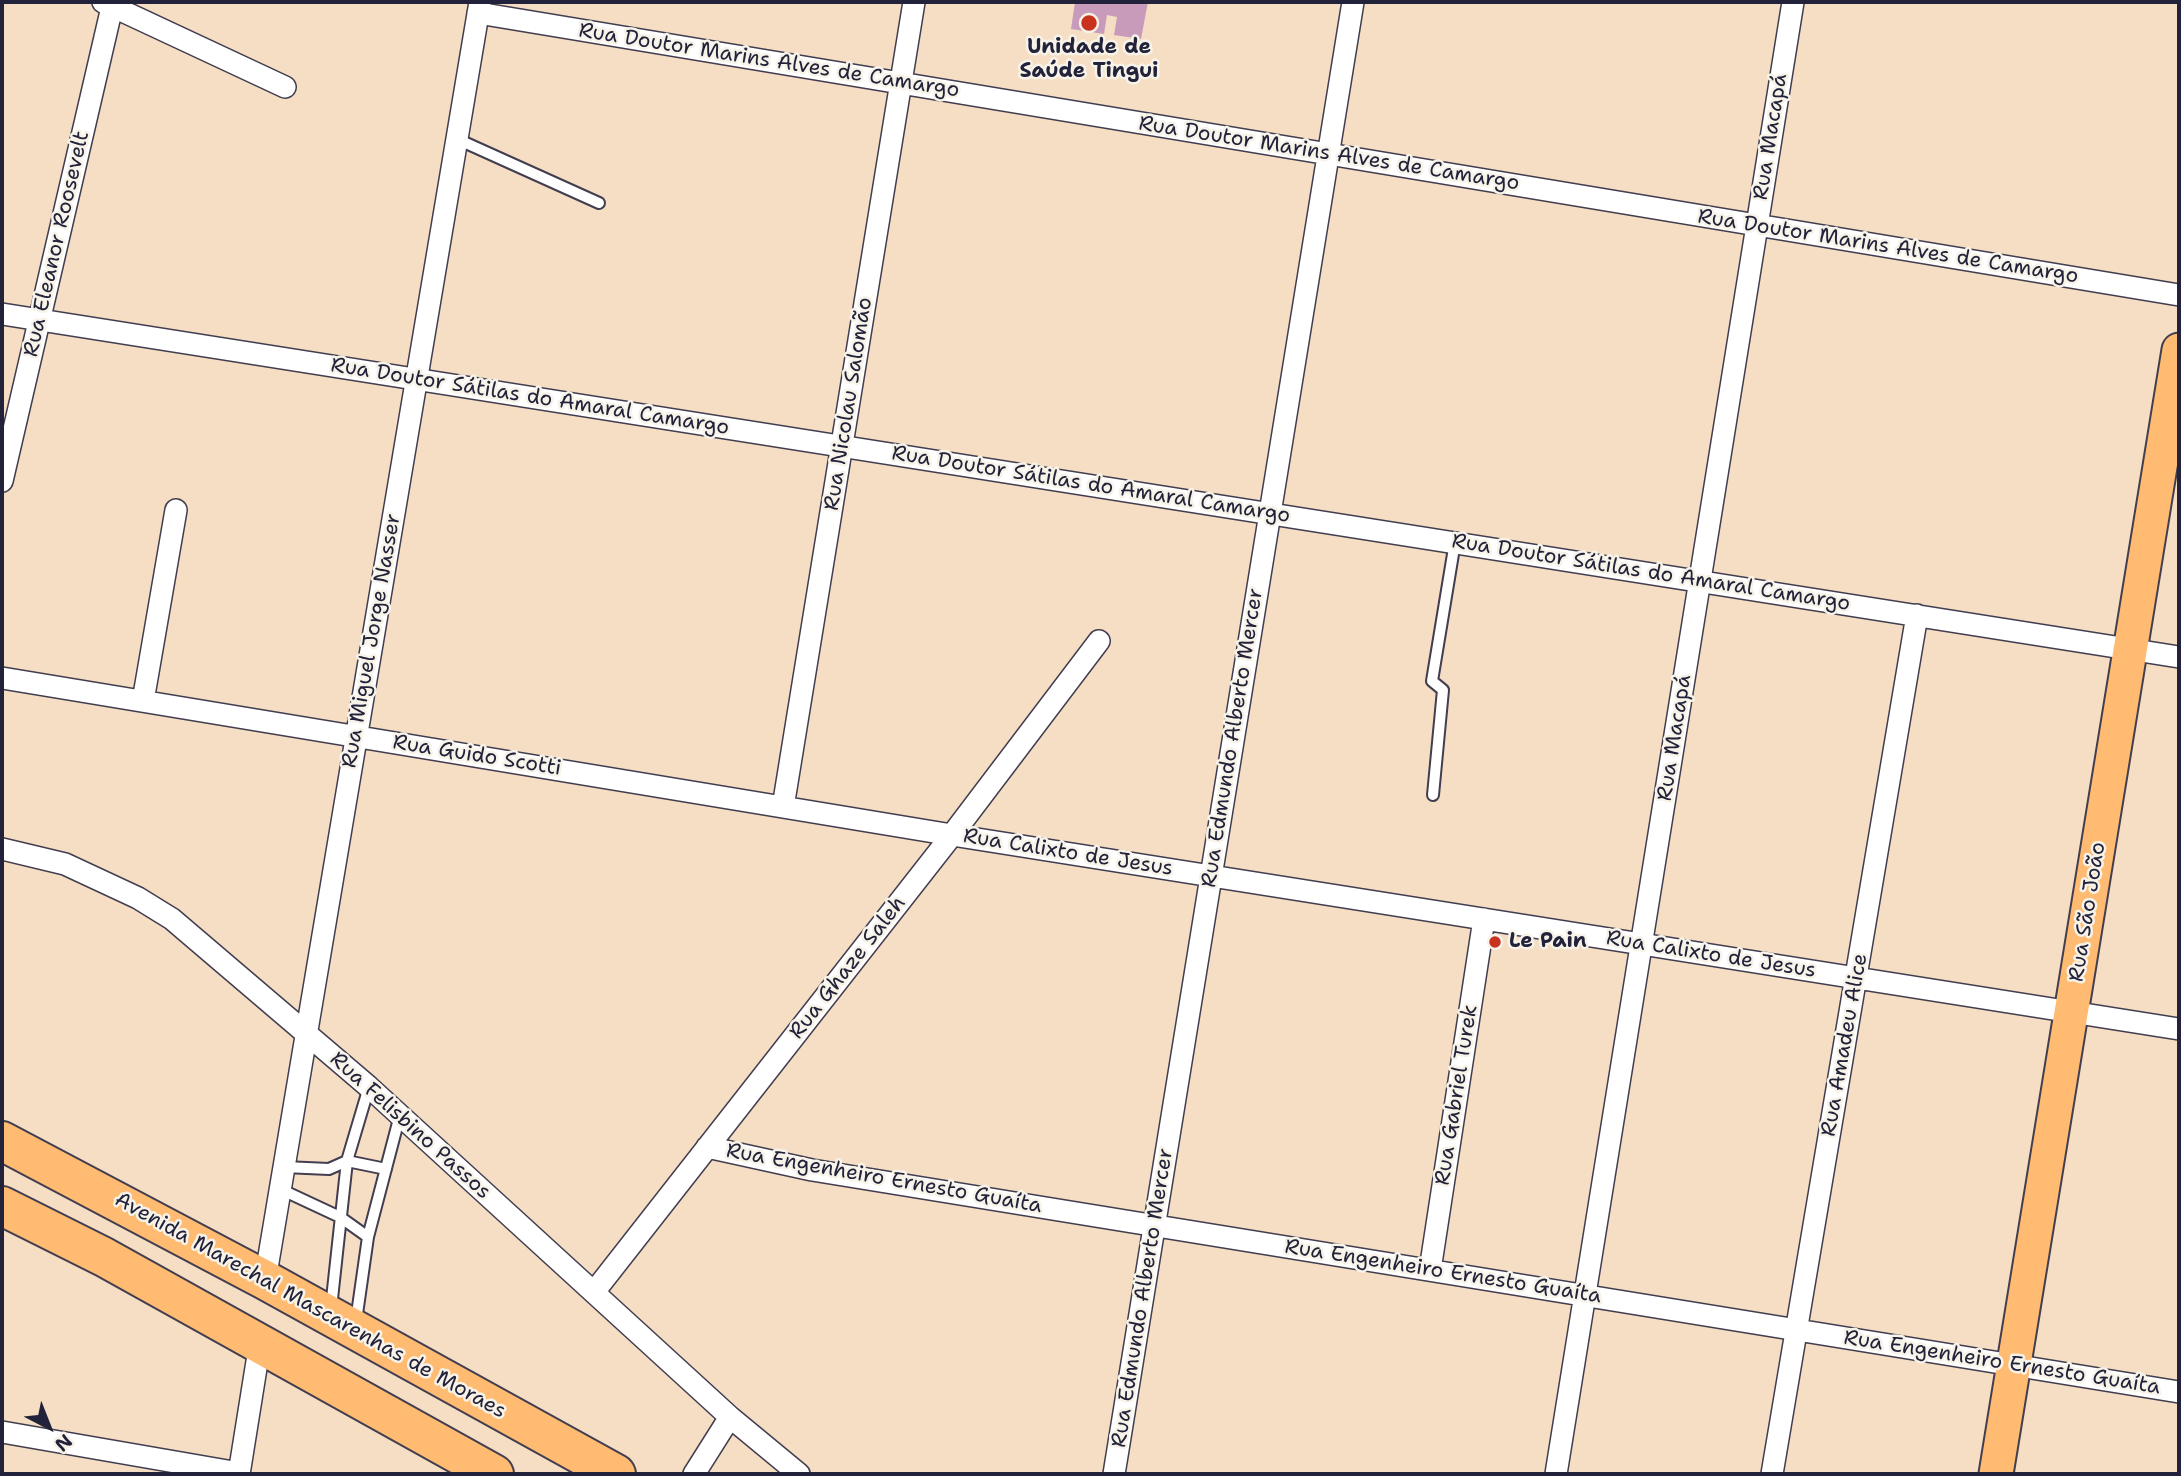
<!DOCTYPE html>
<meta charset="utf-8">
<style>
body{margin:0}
#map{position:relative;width:2181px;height:1476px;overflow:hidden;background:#f5dec4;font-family:"Shantell Sans",sans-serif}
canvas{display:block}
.frame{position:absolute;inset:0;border:4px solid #22223b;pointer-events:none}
.north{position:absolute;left:14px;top:1392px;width:70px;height:70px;-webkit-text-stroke:5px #f7f3e8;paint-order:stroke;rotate:138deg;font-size:19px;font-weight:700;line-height:28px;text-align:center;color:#22223b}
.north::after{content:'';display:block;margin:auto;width:24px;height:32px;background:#22223b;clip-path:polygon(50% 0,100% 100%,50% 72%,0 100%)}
</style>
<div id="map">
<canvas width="2181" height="1476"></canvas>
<div class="frame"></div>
<div class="north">N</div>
</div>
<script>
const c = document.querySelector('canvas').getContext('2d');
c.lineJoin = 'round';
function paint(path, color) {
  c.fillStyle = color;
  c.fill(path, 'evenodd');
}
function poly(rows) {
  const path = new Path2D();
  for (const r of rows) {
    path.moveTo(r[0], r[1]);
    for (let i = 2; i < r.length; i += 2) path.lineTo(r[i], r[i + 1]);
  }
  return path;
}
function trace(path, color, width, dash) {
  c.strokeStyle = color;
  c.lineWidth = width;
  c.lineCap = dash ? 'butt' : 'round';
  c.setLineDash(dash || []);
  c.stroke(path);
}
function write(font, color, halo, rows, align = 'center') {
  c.font = font + ' "Shantell Sans",sans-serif';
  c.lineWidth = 5;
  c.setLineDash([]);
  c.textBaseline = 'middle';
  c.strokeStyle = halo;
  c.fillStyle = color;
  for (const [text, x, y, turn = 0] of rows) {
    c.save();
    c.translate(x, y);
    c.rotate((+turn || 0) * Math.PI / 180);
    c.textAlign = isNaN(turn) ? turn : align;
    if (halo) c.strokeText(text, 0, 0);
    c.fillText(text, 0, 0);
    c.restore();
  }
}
paint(poly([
 [1075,2,1148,2,1141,39,1114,35,1117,17,1107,15,1104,34,1071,29]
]), '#c99bba');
const lane = poly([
 [457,139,599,203],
 [1433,795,1443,690,1432,681,1455,542],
 [284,1167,329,1169,347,1161,369,1087],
 [280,1189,340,1217,368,1237],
 [331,1308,347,1161,386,1169],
 [356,1321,368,1237,400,1115]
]);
const street = poly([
 [103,2,285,87],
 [478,13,2179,295],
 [2,314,2179,657],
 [2,481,112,7],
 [2,678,952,835,2179,1029],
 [143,701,176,510],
 [783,807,914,2],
 [2,849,65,864,138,898,172,919,369,1087,730,1417,694,1474],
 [707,1147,812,1170,2179,1392],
 [1430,1270,1484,919],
 [265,1280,480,2],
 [594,1292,952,835,1099,641],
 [730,1417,799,1474],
 [2,1432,239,1473],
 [239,1474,260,1343],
 [1114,1474,1353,2],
 [1556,1474,1793,2],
 [1772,1474,1917,615]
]);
const primary = poly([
 [1996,1474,2179,350]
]);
const highway = poly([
 [2,1141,265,1280,616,1474],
 [2,1206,104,1257,494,1474]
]);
trace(lane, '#423e50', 14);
trace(street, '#423e50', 24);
trace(primary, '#423e50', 37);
trace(highway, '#423e50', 42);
trace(lane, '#fff', 10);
trace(street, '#fff', 21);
trace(primary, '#ffbb71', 33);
trace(highway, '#ffbb71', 38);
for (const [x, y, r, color] of [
 [1089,23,9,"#c8321e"],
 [1495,942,7,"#c8321e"]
]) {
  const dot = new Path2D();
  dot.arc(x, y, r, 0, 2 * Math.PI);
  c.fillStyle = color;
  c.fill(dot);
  trace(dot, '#f7f3e8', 2.5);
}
write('bold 21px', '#22223b', '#f7f3e8', [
 ["Unidade de",1089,48],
 ["Saúde Tingui",1089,72],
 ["Le Pain",1509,942,"left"]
]);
write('21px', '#22223b', '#f7f3e8', [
 ["Rua Doutor Marins Alves de Camargo",769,61,9],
 ["Rua Macapá",1771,137,-81],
 ["Rua Doutor Marins Alves de Camargo",1329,154,9],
 ["Rua Eleanor Roosevelt",57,244,-77],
 ["Rua Doutor Marins Alves de Camargo",1888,247,9],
 ["Rua Doutor Sátilas do Amaral Camargo",530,397,9],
 ["Rua Nicolau Salomão",849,404,-81],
 ["Rua Doutor Sátilas do Amaral Camargo",1091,485,9],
 ["Rua Doutor Sátilas do Amaral Camargo",1651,573,9],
 ["Rua Miguel Jorge Nasser",372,641,-80],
 ["Rua Edmundo Alberto Mercer",1233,738,-81],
 ["Rua Macapá",1675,738,-81],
 ["Rua Guido Scotti",477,756,9],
 ["Rua Calixto de Jesus",1068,853,9],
 ["Rua São João",2088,912,-81],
 ["Rua Calixto de Jesus",1711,955,9],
 ["Rua Ghaze Saleh",848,968,-52],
 ["Rua Amadeu Alice",1845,1045,-80],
 ["Rua Gabriel Turek",1457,1095,-81],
 ["Rua Felisbino Passos",410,1126,42],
 ["Rua Engenheiro Ernesto Guaíta",884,1179,10],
 ["Rua Engenheiro Ernesto Guaíta",1443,1272,9],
 ["Rua Edmundo Alberto Mercer",1143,1298,-81],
 ["Avenida Marechal Mascarenhas de Moraes",310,1306,29],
 ["Rua Engenheiro Ernesto Guaíta",2002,1363,9]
]);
</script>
